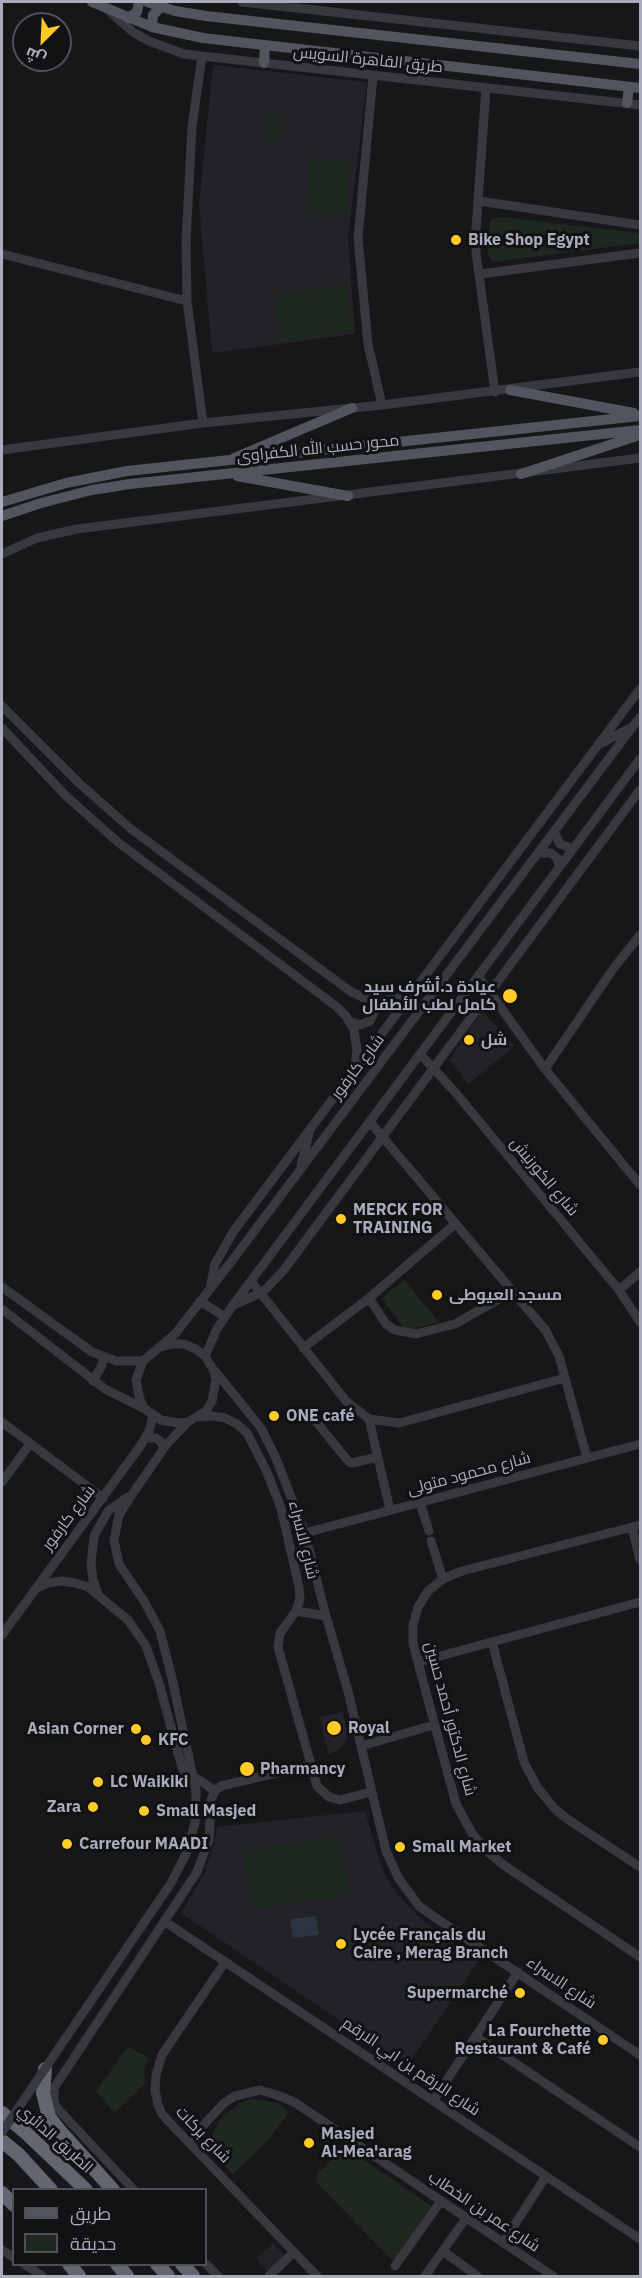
<!DOCTYPE html>
<meta charset="utf-8">
<style>
body{margin:0}
#map{position:relative;width:642px;height:2278px;overflow:hidden;background:#171719;font-family:"IBM Plex Sans",Cairo,sans-serif}
canvas{display:block}
.frame{position:absolute;inset:0;border:3px solid #a8acbb;pointer-events:none}
.legend{position:absolute;left:12px;top:2188px;width:195px;height:78px;box-sizing:border-box;background:#121214;border:2px solid #4e5057;margin:0;padding:8px 10px;list-style:none;font-size:18px;color:#a8acbb}
.legend li{display:flex;align-items:center;gap:12px;height:30px}
.legend b{width:30px;border:2px solid #4e5057}
.north{position:absolute;left:12px;top:12px;width:60px;height:60px;box-sizing:border-box;background:#121214;border:2px solid #4e5057;border-radius:50%;rotate:204deg;font-size:16px;font-weight:700;line-height:24px;text-align:center;color:#a8acbb}
.north::after{content:'';display:block;margin:auto;width:21px;height:27px;background:#ffcb29;clip-path:polygon(50% 0,100% 100%,50% 72%,0 100%)}
</style>
<div id="map">
<canvas width="642" height="2278"></canvas>
<div class="frame"></div>
<ul class="legend">
<li><b style="height:8px;background:#53555e"></b>طريق</li>
<li><b style="height:16px;background:#1e2820"></b>حديقة</li>
</ul>
<div class="north">ش</div>
</div>
<script>
const c = document.querySelector('canvas').getContext('2d');
c.lineJoin = 'round';
function paint(path, color) {
  c.fillStyle = color;
  c.fill(path, 'evenodd');
}
function poly(rows) {
  const path = new Path2D();
  for (const r of rows) {
    path.moveTo(r[0], r[1]);
    for (let i = 2; i < r.length; i += 2) path.lineTo(r[i], r[i + 1]);
  }
  return path;
}
function trace(path, color, width, dash) {
  c.strokeStyle = color;
  c.lineWidth = width;
  c.lineCap = dash ? 'butt' : 'round';
  c.setLineDash(dash || []);
  c.stroke(path);
}
function write(font, color, halo, rows, align = 'center') {
  c.font = font + ' "IBM Plex Sans",Cairo,sans-serif';
  c.lineWidth = 6;
  c.setLineDash([]);
  c.textBaseline = 'middle';
  c.strokeStyle = halo;
  c.fillStyle = color;
  for (const [text, x, y, turn = 0] of rows) {
    c.save();
    c.translate(x, y);
    c.rotate((+turn || 0) * Math.PI / 180);
    c.textAlign = isNaN(turn) ? turn : align;
    if (halo) c.strokeText(text, 0, 0);
    c.fillText(text, 0, 0);
    c.restore();
  }
}
paint(poly([
 [213,65,367,82,348,237,355,334,212,353,199,204],
 [482,1011,514,1046,469,1084,449,1060],
 [343,1712,348,1738,338,1751,328,1754,320,1717],
 [365,1811,380,1862,387,1878,396,1893,424,1922,479,1960,407,2066,181,1913,205,1872,214,1843,217,1827],
 [273,2243,286,2257,269,2273,256,2258]
]), '#232327');
paint(poly([
 [267,113,283,114,281,141,265,139],
 [310,158,351,161,346,217,305,213],
 [500,217,640,233,640,243,493,262,488,255,489,227,491,220],
 [347,284,353,332,281,341,275,293],
 [404,1280,439,1322,411,1329,403,1327,382,1298],
 [340,1836,349,1896,252,1909,243,1850],
 [128,2047,149,2058,144,2068,145,2084,114,2113,96,2091],
 [251,2099,278,2103,289,2112,270,2138,233,2174,210,2150,208,2142,220,2120,228,2113,240,2103],
 [343,2149,351,2151,434,2208,396,2264,318,2184,316,2175]
]), '#1e2820');
paint(poly([
 [316,1916,319,1935,293,1938,290,1919]
]), '#2c343f');
trace(poly([
 [242,2,640,46],
 [108,10,133,32,149,41,184,54,640,105],
 [202,56,192,127,186,241,187,301,203,423],
 [373,76,358,238,368,344,382,405],
 [486,88,476,229,476,253,495,392],
 [479,201,640,225],
 [2,254,187,301],
 [480,274,640,253],
 [2,450,203,423,382,405,640,372],
 [2,554,37,538,77,529,640,458],
 [2,706,79,783,131,829,350,991,364,998,380,1001,397,999,410,994],
 [2,728,66,796,119,843,337,1007,346,1016,354,1030,357,1050,355,1065],
 [600,744,630,728],
 [554,832,560,844,573,849],
 [539,853,551,853,557,858,559,866],
 [478,976,545,1069,640,1185],
 [349,1021,360,1025,370,1021,375,1011,371,1000],
 [420,1054,455,1092,619,1290,640,1322],
 [545,1069,613,969,640,935],
 [370,1122,546,1331,559,1356,587,1458],
 [301,1166,309,1133],
 [251,1281,346,1401,369,1419,399,1423,565,1378],
 [2,1287,92,1352,116,1361,143,1361],
 [210,1289,215,1264,233,1232,640,689],
 [619,1290,640,1272],
 [369,1298,386,1324,395,1330,416,1334,455,1324,513,1291],
 [200,1301,225,1317],
 [233,1305,256,1295,266,1289,283,1271,640,790],
 [2,1309,105,1389,145,1409],
 [161,1347,172,1344,184,1344,196,1349,205,1356,213,1369,216,1379,212,1401,206,1411,188,1422,179,1423,161,1420,145,1409,140,1400,136,1380,143,1361,175,1334,231,1262,640,717],
 [303,1348,369,1298,455,1224],
 [205,1356,217,1329,233,1305,640,759],
 [215,1371,261,1428,275,1456,305,1533,326,1616,348,1691,386,1851,399,1879,419,1906,433,1916,640,2055],
 [93,1381,101,1367,104,1358],
 [200,1417,212,1416,225,1418,237,1424,247,1433,266,1470,281,1508,299,1587,300,1599,296,1611,280,1633,278,1647,317,1786,329,1797,340,1800,371,1792],
 [313,1418,349,1462,352,1463,378,1457],
 [369,1419,390,1510],
 [2,1422,103,1498],
 [145,1438,156,1438,161,1442,164,1448],
 [2,1482,30,1444],
 [420,1503,429,1531],
 [640,1525,462,1571,443,1579,428,1591,418,1607,413,1625,413,1644,456,1804,473,1835,489,1853,505,1866,640,1957],
 [632,1528,640,1560],
 [305,1533,640,1444],
 [431,1541,443,1579],
 [35,1589,48,1583,62,1581,75,1583,88,1587,128,1620,146,1646,159,1683,186,1782,198,1779,215,1791],
 [98,1594,93,1580,91,1564,94,1536,108,1511,128,1497],
 [296,1611,326,1616],
 [2,1635,141,1445,149,1431,153,1416],
 [492,1642,524,1762,537,1787,555,1809,566,1818,640,1867],
 [418,1662,640,1602],
 [172,1678,160,1631,144,1601,119,1564,114,1540,119,1515,131,1496,166,1445,188,1422],
 [361,1746,434,1725],
 [164,1921,640,2239],
 [225,1962,162,2055,156,2075,155,2090,158,2105,162,2114,172,2125,317,2276],
 [476,2037,640,2147],
 [433,2101,518,1972],
 [188,2142,224,2103,235,2096,260,2090,277,2095,294,2102,553,2276],
 [134,2190,57,2108,54,2101,54,2088,197,1872,209,1840,211,1800,215,1791,221,1786,310,1765],
 [503,2243,546,2176],
 [2,2250,14,2258],
 [443,2251,477,2276],
 [24,2264,42,2276],
 [206,2264,218,2276],
 [395,2266,441,2201],
 [269,2276,294,2252],
 [425,2276,466,2218]
]), '#38383f', 9);
trace(poly([
 [92,2,152,27,203,38,640,88],
 [147,2,175,11,206,16,640,64],
 [128,18,137,12,139,2],
 [152,27,153,15,161,7],
 [264,63,265,45],
 [627,103,629,87],
 [510,390,634,413],
 [234,458,352,408],
 [521,474,640,435],
 [237,476,348,496],
 [2,502,66,483,127,471,640,416],
 [2,516,41,503,92,490,130,484,640,430]
]), '#53555e', 10);
trace(poly([
 [45,2069,43,2093,49,2117,59,2130,113,2190],
 [2,2113,24,2131,86,2190],
 [2,2141,19,2155,51,2190],
 [2,2193,14,2205],
 [69,2264,79,2276],
 [117,2264,127,2276],
 [157,2264,168,2276],
 [182,2264,193,2276]
]), '#636570', 14);
trace(poly([
 [2,2132,171,1883,186,1854,195,1823,196,1791,172,1678]
]), '#38383f', 9);
for (const [x, y, r, color] of [
 [456,240,6,"#ffcb29"],
 [510,996,8,"#ffcb29"],
 [469,1040,6,"#ffcb29"],
 [341,1219,6,"#ffcb29"],
 [437,1295,6,"#ffcb29"],
 [274,1416,6,"#ffcb29"],
 [334,1728,8,"#ffcb29"],
 [136,1729,6,"#ffcb29"],
 [146,1740,6,"#ffcb29"],
 [247,1769,8,"#ffcb29"],
 [98,1782,6,"#ffcb29"],
 [93,1807,6,"#ffcb29"],
 [144,1811,6,"#ffcb29"],
 [67,1844,6,"#ffcb29"],
 [400,1847,6,"#ffcb29"],
 [341,1944,6,"#ffcb29"],
 [520,1993,6,"#ffcb29"],
 [603,2040,6,"#ffcb29"],
 [309,2143,6,"#ffcb29"]
]) {
  const dot = new Path2D();
  dot.arc(x, y, r, 0, 2 * Math.PI);
  c.fillStyle = color;
  c.fill(dot);
  trace(dot, '#121214', 2);
}
write('16px', '#a8acbb', '#121214', [
 ["طريق القاهرة السويس",368,60,6],
 ["محور حسب الله الكفراوى",318,449,-6],
 ["شارع كارفور",358,1067,-53],
 ["شارع الكورنيش",544,1177,50],
 ["شارع محمود متولى",469,1474,-15],
 ["شارع كارفور",69,1518,-53],
 ["شارع الاسراء",303,1540,76],
 ["شارع الدكتور أحمد حسين",450,1719,75],
 ["شارع الاسراء",561,1983,34],
 ["شارع الارقم بن ابي الارقم",411,2067,34],
 ["شارع بركات",203,2135,46],
 ["الطريق الدائري",55,2139,42],
 ["شارع عمر بن الخطاب",484,2212,34]
]);
write('bold 16px', '#a8acbb', '#121214', [
 ["Bike Shop Egypt",468,240],
 ["عيادة د.أشرف سيد",496,987,"right"],
 ["كامل لطب الأطفال",496,1005,"right"],
 ["شل",481,1040],
 ["MERCK FOR",353,1210],
 ["TRAINING",353,1228],
 ["مسجد العيوطى",449,1295],
 ["ONE café",286,1416],
 ["Royal",348,1728],
 ["Asian Corner",124,1729,"right"],
 ["KFC",158,1740],
 ["Pharmancy",260,1769],
 ["LC Waikiki",110,1782],
 ["Zara",81,1807,"right"],
 ["Small Masjed",156,1811],
 ["Carrefour MAADI",79,1844],
 ["Small Market",412,1847],
 ["Lycée Français du",353,1935],
 ["Caire , Merag Branch",353,1953],
 ["Supermarché",508,1993,"right"],
 ["La Fourchette",591,2031,"right"],
 ["Restaurant & Café",591,2049,"right"],
 ["Masjed",321,2134],
 ["Al-Mea'arag",321,2152]
], 'left');
</script>
